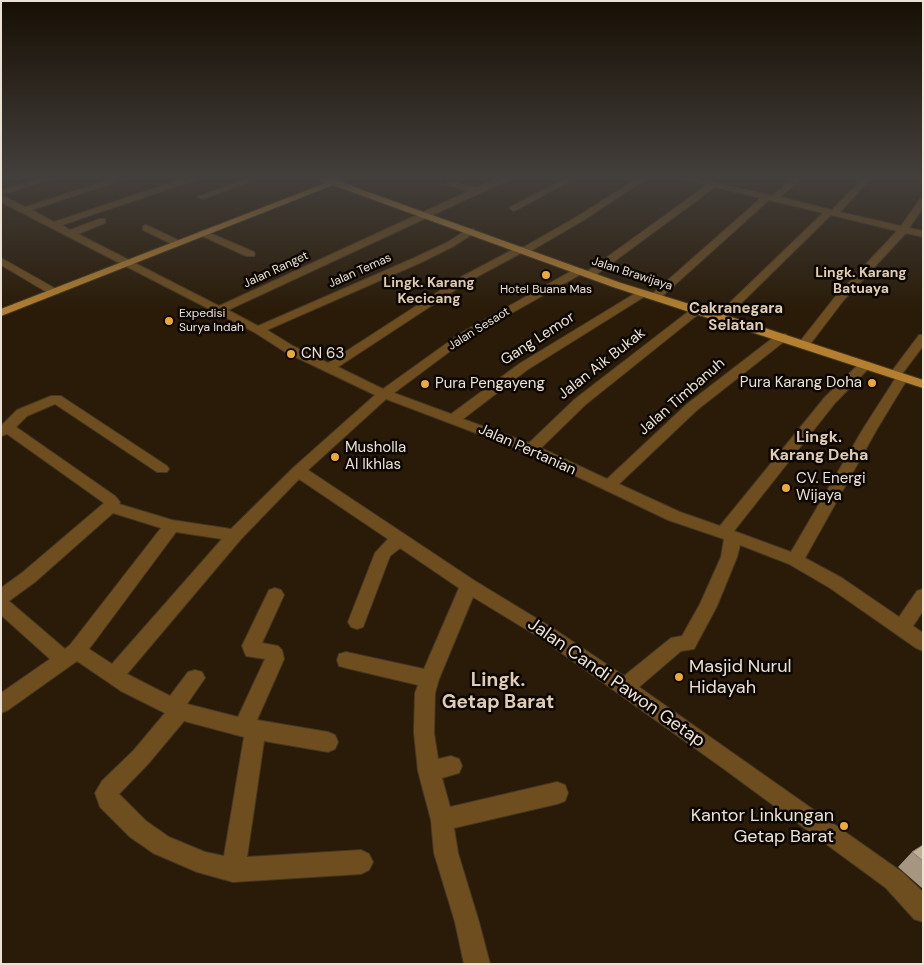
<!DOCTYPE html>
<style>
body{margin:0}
#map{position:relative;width:924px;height:965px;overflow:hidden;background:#291b07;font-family:"DM Sans",sans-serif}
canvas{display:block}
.frame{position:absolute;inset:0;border:2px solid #ebe1d5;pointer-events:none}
</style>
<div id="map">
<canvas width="924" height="965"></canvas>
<div class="frame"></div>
</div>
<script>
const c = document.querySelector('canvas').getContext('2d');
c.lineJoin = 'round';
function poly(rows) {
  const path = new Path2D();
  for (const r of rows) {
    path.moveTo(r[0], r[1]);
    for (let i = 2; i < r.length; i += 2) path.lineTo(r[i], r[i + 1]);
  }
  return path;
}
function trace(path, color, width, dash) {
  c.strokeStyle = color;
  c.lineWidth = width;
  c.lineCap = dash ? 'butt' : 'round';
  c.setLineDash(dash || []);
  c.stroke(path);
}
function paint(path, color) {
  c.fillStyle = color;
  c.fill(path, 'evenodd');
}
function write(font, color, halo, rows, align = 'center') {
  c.font = font + ' "DM Sans",sans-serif';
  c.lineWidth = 5;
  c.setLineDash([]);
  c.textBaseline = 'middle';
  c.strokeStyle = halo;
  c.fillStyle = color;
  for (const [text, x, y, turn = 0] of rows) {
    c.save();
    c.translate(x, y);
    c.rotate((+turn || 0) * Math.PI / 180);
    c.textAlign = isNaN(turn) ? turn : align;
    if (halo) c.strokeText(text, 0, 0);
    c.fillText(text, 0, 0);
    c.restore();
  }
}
const minor = poly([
 [43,178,54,178,1,195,25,207,116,178,127,178,32,210,54,222,185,178,196,178,195,180,62,225,70,230,99,219,105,219,105,223,78,234,219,306,469,191,448,185,448,181,476,188,499,178,509,178,508,180,228,310,258,326,414,258,448,242,468,229,474,229,474,233,454,246,422,262,267,330,293,346,328,363,461,277,518,247,524,247,578,216,638,178,647,178,584,220,529,252,523,252,469,281,338,367,383,389,461,333,575,269,583,269,584,271,583,273,469,337,394,393,451,414,519,364,639,291,647,291,648,293,647,295,527,370,463,419,529,443,575,399,693,308,701,308,703,310,701,312,585,405,541,448,607,479,687,404,778,334,786,334,788,337,786,340,697,410,619,484,680,512,720,526,825,397,861,362,869,362,871,365,869,368,835,403,734,531,791,552,863,429,895,379,889,375,919,335,923,335,923,346,902,374,908,378,877,429,805,558,842,578,899,617,917,591,923,589,923,611,913,626,923,633,923,651,916,648,830,588,789,564,740,545,737,557,717,606,694,649,681,651,639,687,902,872,923,892,923,922,914,919,886,888,724,769,542,639,473,597,439,679,435,693,434,733,438,759,451,756,459,759,462,766,459,773,442,778,450,807,557,782,565,785,568,793,565,801,557,804,454,828,458,853,479,922,490,964,464,964,455,922,434,853,431,820,418,771,414,733,415,693,418,685,346,668,339,666,337,660,339,654,346,652,424,669,459,588,400,548,390,556,363,627,357,629,351,627,348,622,375,553,388,539,299,479,241,539,127,674,170,696,188,672,195,670,202,672,205,678,187,704,238,717,265,659,246,656,242,646,269,590,275,588,281,590,284,595,262,643,278,646,282,650,284,659,257,720,328,732,335,735,338,742,335,749,328,752,264,741,247,857,361,850,369,854,373,862,369,870,361,874,233,882,197,872,153,853,130,837,100,807,95,793,102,781,134,750,165,713,121,691,77,661,8,710,1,713,1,693,50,659,1,615,1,588,23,572,104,503,7,434,1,436,1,426,17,410,51,396,61,396,167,466,169,469,167,472,157,472,55,404,27,416,16,427,115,496,120,502,119,504,172,520,231,529,293,468,375,395,285,352,254,332,1,202,1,190,43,178],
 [386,399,526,452,668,520,724,539,721,557,700,604,682,636,671,638,624,676,554,629,475,581,308,470,386,399],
 [113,513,161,528,70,645,65,649,9,601,35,582,113,513],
 [176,532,222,539,112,664,89,649,176,532],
 [184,721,244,737,224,856,205,852,169,837,146,821,119,794,148,764,184,721],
 [248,178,259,178,204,199,197,197,248,178],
 [566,178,576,178,516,210,513,211,509,208,566,178],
 [683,178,696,178,772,196,793,178,802,178,780,197,832,210,863,178,871,178,840,212,901,226,920,199,923,198,923,208,909,228,923,231,923,237,906,233,843,301,808,347,804,348,798,344,835,297,897,231,831,215,725,319,717,319,715,317,717,315,823,213,769,200,659,299,651,299,650,297,651,295,761,198,715,187,593,277,585,277,584,275,585,273,707,185,683,178],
 [146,225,180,241,182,243,177,246,174,245,143,230,143,226,146,225],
 [203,230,254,252,255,254,254,256,246,256,200,235,198,233,203,230],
 [1,258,58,290,59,292,58,294,50,294,1,265,1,258]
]);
const major = poly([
 [317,178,340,179,340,182,621,283,725,315,923,380,923,388,613,287,333,185,1,316,1,309,326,183,317,178]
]);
trace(minor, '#443724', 2);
trace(major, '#443724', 2);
paint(minor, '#6e4e1f');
paint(major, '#b4802f');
paint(poly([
 [923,845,923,889,898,867,912,852]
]), '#a69681');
const building = poly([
 [923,845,923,861,912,852,923,845]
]);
paint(building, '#c1af96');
trace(building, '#877a69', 1);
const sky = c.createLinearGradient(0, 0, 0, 313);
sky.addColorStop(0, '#170f04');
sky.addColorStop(0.57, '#433f3c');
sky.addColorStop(1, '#433f3c00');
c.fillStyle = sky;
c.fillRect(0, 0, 924, 313);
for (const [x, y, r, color] of [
 [546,275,5,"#eda83b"],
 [169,321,5,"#eda83b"],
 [291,354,5,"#eda83b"],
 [872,383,5,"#eda83b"],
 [425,384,5,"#eda83b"],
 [335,457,5,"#eda83b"],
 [786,488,5,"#eda83b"],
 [679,677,5,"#eda83b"],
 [844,826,5,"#eda83b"]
]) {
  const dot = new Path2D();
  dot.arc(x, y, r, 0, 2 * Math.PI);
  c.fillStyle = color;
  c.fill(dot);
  trace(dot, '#0d0702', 2);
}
write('12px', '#ebe1d5', '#0d0702', [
 ["Jalan Ranget",276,270,-25],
 ["Jalan Temas",360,271,-24],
 ["Jalan Brawijaya",632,274,18],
 ["Jalan Sesaot",479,329,-32]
]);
write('12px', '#ebe1d5', '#0d0702', [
 ["Hotel Buana Mas",546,290],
 ["Expedisi",179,314,"left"],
 ["Surya Indah",179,328,"left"]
]);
write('bold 14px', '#dfccb3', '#0d0702', [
 ["Lingk. Karang",861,273],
 ["Batuaya",861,289],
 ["Lingk. Karang",429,283],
 ["Kecicang",429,299]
]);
write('bold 15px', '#dfccb3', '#0d0702', [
 ["Cakranegara",736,309],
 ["Selatan",736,326]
]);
write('15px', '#ebe1d5', '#0d0702', [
 ["Gang Lemor",538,339,-33],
 ["Jalan Aik Bukak",602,364,-38],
 ["Jalan Timbanuh",682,397,-41],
 ["Jalan Pertanian",527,450,24]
]);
write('15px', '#ebe1d5', '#0d0702', [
 ["CN 63",301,354],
 ["Pura Karang Doha",862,383,"right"],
 ["Pura Pengayeng",435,384],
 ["Musholla",345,448],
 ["Al Ikhlas",345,465],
 ["CV. Energi",796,479],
 ["Wijaya",796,496]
], 'left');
write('bold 16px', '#dfccb3', '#0d0702', [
 ["Lingk.",819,438],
 ["Karang Deha",819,456]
]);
write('18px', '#ebe1d5', '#0d0702', [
 ["Masjid Nurul",689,667],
 ["Hidayah",689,688],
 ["Kantor Linkungan",834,816,"right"],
 ["Getap Barat",834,837,"right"]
], 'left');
write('18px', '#ebe1d5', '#0d0702', [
 ["Jalan Candi Pawon Getap",616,683,35]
]);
write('bold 19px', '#dfccb3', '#0d0702', [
 ["Lingk.",498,681],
 ["Getap Barat",498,703]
]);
</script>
